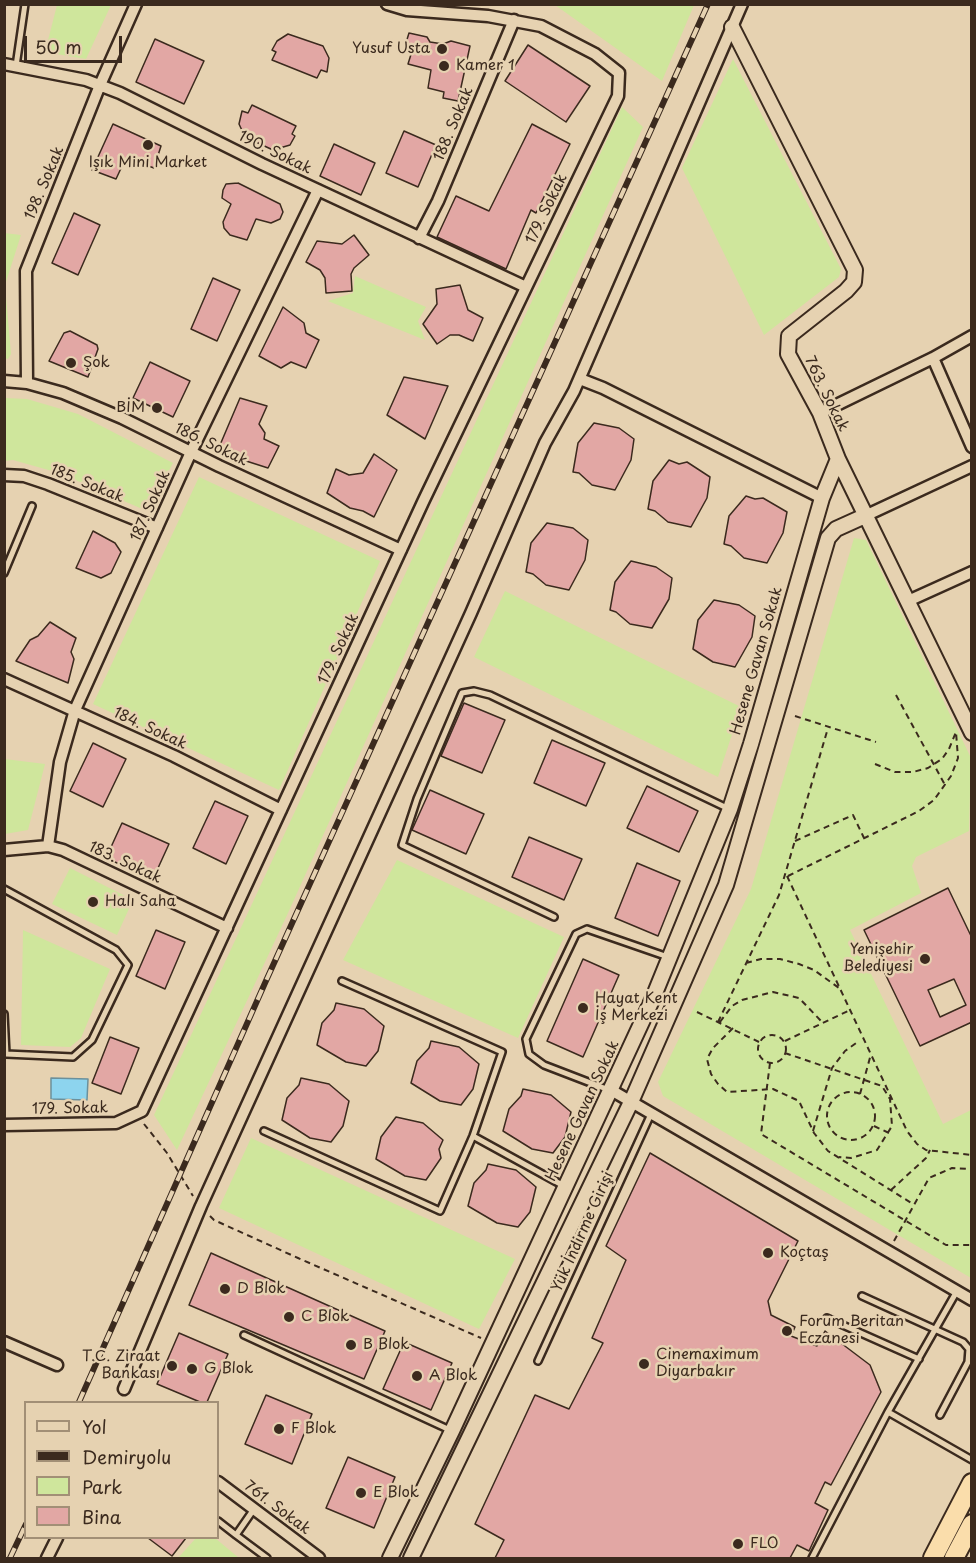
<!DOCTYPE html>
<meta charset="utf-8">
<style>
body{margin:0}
#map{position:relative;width:976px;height:1563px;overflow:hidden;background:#e6d2b1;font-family:"Playpen Sans",sans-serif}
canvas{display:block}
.frame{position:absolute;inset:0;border:6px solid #3b2a1e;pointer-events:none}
.legend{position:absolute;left:24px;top:1401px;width:195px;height:138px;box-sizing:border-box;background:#e6d2b1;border:2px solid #a28f76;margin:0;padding:8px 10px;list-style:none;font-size:18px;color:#3b2a1e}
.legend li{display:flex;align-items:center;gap:12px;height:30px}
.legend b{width:30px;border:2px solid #a28f76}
.scale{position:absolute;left:24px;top:36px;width:98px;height:27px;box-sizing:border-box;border:3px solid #3b2a1e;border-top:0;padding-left:8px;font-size:18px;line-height:21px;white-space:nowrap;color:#3b2a1e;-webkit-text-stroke:4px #e6d2b1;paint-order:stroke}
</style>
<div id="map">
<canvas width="976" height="1563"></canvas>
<div class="frame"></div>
<ul class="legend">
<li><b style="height:8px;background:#e6d2b1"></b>Yol</li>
<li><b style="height:8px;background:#3b2a1e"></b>Demiryolu</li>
<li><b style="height:16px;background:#cfe69c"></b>Park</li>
<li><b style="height:16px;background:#e2a7a4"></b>Bina</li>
</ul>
<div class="scale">50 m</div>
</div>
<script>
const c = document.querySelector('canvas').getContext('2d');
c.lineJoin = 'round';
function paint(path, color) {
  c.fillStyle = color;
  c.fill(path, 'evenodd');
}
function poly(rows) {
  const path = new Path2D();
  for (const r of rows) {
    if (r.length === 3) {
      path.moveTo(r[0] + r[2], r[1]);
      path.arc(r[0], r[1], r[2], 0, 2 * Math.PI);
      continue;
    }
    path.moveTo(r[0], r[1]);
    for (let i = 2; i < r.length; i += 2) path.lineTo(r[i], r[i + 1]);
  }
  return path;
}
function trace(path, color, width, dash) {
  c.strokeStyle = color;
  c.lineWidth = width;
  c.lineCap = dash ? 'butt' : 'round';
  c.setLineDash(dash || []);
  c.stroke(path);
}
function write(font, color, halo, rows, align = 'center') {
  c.font = font + ' "Playpen Sans",sans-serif';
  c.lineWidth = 5;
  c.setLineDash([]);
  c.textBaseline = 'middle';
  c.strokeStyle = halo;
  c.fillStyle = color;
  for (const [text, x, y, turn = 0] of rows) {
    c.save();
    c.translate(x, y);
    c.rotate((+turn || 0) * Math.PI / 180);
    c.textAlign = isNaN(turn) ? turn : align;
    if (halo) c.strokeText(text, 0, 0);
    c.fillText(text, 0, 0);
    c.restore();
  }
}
paint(poly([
 [57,5,111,5,86,59,45,52],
 [555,5,694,5,662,81],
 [733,59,841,269,839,277,764,335,682,168],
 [622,107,643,127,288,913,177,1150,154,1115],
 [4,233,21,235,5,285,11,354,8,359,4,358],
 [355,276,426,307,418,321,425,340,328,301,353,293],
 [5,398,27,399,78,414,173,463,147,511,59,473,13,460,5,461],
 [199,477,380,561,279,790,93,704],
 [854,538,866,540,971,758,969,831,916,857,912,866,921,893,850,930,943,1124,971,1110,971,1278,663,1096,658,1082,751,889],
 [505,591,741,707,718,777,474,657],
 [5,759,45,764,28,830,5,834],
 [397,860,564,937,518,1038,343,960],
 [70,868,133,900,117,935,52,904],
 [23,930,110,969,81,1038,70,1047,21,1045],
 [251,1138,515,1259,479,1329,219,1208],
 [196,1538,215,1538,239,1558,178,1558]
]), '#cfe69c');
const water = poly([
 [51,1078,88,1079,87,1100,51,1099,51,1078]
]);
paint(water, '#8dd4ee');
trace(water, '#6c909b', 1.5);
const building = poly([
 [409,33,427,37,430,42,443,44,451,41,470,46,458,101,443,98,444,92,428,88,431,70,408,64,413,48,405,46,409,33],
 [288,34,323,46,329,58,327,72,321,70,317,78,272,60,276,52,272,50,277,41,288,34],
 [155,39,204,61,184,104,136,82,155,39],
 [528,45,590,86,566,122,505,81,528,45],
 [252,105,296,126,292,134,295,136,290,145,273,150,245,137,239,124,242,111,248,113,252,105],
 [113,124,161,146,154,168,134,161,123,164,116,179,92,170,113,124],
 [532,124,570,144,536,213,531,210,506,269,437,237,456,196,489,211,532,124],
 [404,131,436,145,418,187,386,173,404,131],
 [334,144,375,163,361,195,320,176,334,144],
 [238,183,280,204,283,212,280,219,271,223,256,219,247,240,230,235,224,228,223,222,231,204,222,198,223,190,226,184,238,183],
 [74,213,100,225,78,275,52,263,74,213],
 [354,235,369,255,354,268,351,274,352,291,326,293,325,278,320,270,306,262,317,241,342,244,354,235],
 [213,278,240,290,217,341,191,329,213,278],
 [460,285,468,310,483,318,473,341,459,335,450,335,437,344,423,324,437,304,436,289,460,285],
 [283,307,304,323,306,333,319,340,306,368,291,362,281,368,259,356,283,307],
 [70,331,97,345,98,349,88,377,49,361,64,333,70,331],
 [150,362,190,381,173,417,133,398,150,362],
 [404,377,448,386,425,439,387,415,404,377],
 [240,398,267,406,259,424,265,433,264,439,279,446,268,468,243,460,220,445,240,398],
 [594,423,619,428,634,439,631,460,615,490,592,485,579,473,573,472,578,443,594,423],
 [374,454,397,470,374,517,363,511,350,508,327,493,336,469,349,475,363,473,374,454],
 [669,460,679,464,687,462,710,477,707,498,691,527,668,522,655,511,648,509,653,481,669,460],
 [746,496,755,499,763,498,787,512,783,533,767,563,744,558,731,546,724,544,729,516,746,496],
 [547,523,573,528,588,540,585,560,569,590,546,585,533,574,526,572,531,543,547,523],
 [93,531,115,543,121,552,111,573,101,578,76,568,93,531],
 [631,561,656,567,672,578,669,599,652,628,630,624,616,612,610,610,615,582,631,561],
 [714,600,739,605,755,616,752,637,735,667,713,662,693,649,698,620,714,600],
 [50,622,76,638,71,652,74,659,68,683,16,661,30,640,38,636,50,622],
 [464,703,505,720,482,773,441,756,464,703],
 [552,740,605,763,586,806,534,783,552,740],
 [93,743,126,759,103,807,70,791,93,743],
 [647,786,698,811,679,852,627,828,647,786],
 [430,790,484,814,466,854,412,830,430,790],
 [215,801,248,816,226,864,193,848,215,801],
 [122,823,169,844,153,879,106,858,122,823],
 [529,837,582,859,564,900,512,877,529,837],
 [637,863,680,881,658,936,615,918,637,863],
 [948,888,972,938,972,1022,920,1046,864,930,948,888],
 [954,979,966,1005,940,1017,928,990,954,979],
 [156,930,185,942,165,989,136,976,156,930],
 [583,959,619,975,583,1057,547,1041,583,959],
 [336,1003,364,1009,384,1026,378,1051,366,1066,346,1062,317,1045,322,1023,334,1010,336,1003],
 [110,1037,139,1048,121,1094,92,1083,110,1037],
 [431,1041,459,1047,479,1064,473,1089,461,1105,440,1101,411,1083,417,1061,429,1048,431,1041],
 [301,1078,329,1084,349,1101,343,1126,331,1142,310,1138,282,1120,287,1098,299,1085,301,1078],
 [523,1089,551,1095,571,1112,565,1137,553,1153,532,1149,503,1131,509,1109,521,1096,523,1089],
 [396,1117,423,1123,443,1140,439,1149,441,1158,426,1180,405,1176,376,1159,381,1137,396,1117],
 [650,1153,798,1241,768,1301,771,1315,795,1327,791,1336,817,1346,825,1331,870,1365,881,1392,831,1485,825,1482,815,1503,828,1510,809,1551,797,1545,790,1558,495,1558,504,1540,475,1524,535,1395,569,1409,603,1343,592,1338,626,1260,606,1246,650,1153],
 [488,1164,516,1170,536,1187,530,1212,518,1227,497,1223,468,1206,474,1183,486,1170,488,1164],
 [211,1253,385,1331,364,1379,189,1305,211,1253],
 [179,1333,228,1354,207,1402,200,1402,157,1384,179,1333],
 [404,1342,452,1363,431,1410,383,1389,404,1342],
 [266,1395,312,1414,292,1464,245,1444,266,1395],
 [348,1457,395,1477,374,1528,326,1508,348,1457],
 [148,1538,186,1538,172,1556,148,1538]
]);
paint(building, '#e2a7a4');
trace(building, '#3b2a1e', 1.5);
const service = poly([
 [16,66,25,4],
 [4,573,32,506],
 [4,889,116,950,128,965,92,1040,73,1057,6,1054,4,1014],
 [554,917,402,845,417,799,462,693,474,691,490,695,729,809],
 [609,1090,544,1065,529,1054,526,1039,576,934,587,929,668,957],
 [264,1131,440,1211,473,1136,502,1052,342,981],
 [473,1136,564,1186],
 [862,1296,963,1342,969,1349,968,1362,940,1415],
 [827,1318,919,1359],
 [244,1335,452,1431],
 [538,1361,651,1114],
 [888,1412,972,1460],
 [218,1521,236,1535,254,1509],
 [236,1535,267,1558],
 [812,1558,888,1412,957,1291]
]);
const minor = poly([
 [4,64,86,80,120,93,262,164,526,287],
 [419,238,438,201,514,20],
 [933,358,972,447],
 [580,379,603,388,822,498],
 [4,381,27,383,63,393,122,418,219,466,401,550],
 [27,383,26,271,100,85,136,4],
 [820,413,933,358,972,336],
 [4,475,24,476,48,484,157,528],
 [867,515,972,466],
 [908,601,972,572],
 [4,679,174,756,281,810],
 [48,846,60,762,75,710,191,452,318,190],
 [4,850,48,846,63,850,227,928],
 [611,1090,972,1300],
 [4,1125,116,1123,142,1111,423,502,618,96,619,73,595,54,541,26,488,16,407,10,387,4],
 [4,1342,57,1365],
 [124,1389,201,1206,471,613,545,443,574,391,742,4],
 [218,1482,319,1558],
 [47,1558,57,1538]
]);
const tertiary = poly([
 [732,27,855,270,854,282,846,291,789,336,788,354,820,413,838,459,972,733],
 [390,1558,452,1431,653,998,730,809,751,744,822,498,838,459],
 [411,1558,631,1102,726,885,828,538,836,529,867,515]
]);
const trunk = poly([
 [933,1558,972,1483],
 [954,1558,972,1524]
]);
trace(service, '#3b2a1e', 10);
trace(minor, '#3b2a1e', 15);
trace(tertiary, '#3b2a1e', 18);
trace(trunk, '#3b2a1e', 22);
trace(poly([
 [896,695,945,785],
 [795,716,876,742],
 [875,764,895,772,913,772,928,768,942,759,949,749,956,732],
 [795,841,853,815,864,838],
 [787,876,907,1131,917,1144,926,1150,972,1155],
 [788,876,919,811,934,800,951,776,958,758,956,732],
 [746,963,761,959,780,959,799,964,814,970,839,988],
 [697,1012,759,1042],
 [718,1022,779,895,828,728],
 [720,1022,732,1006,742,1000,773,992,799,998,823,1023],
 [733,1028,713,1048,707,1059,711,1074,718,1084,727,1092,773,1089,799,1101,814,1133,828,1151,913,1204],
 [772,1049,14],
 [785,1041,850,1010],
 [785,1053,882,1086,890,1099,892,1126,877,1150,851,1158,839,1157],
 [770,1063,761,1134,946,1245,972,1245],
 [851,1116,24],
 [860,1094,871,1054],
 [144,1124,167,1153,193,1196],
 [874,1126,889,1133],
 [813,1131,832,1068,845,1051,859,1041],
 [891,1190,926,1158,930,1150],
 [210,1216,214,1220,298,1258,481,1338],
 [894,1241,929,1178,952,1168,972,1169]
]), '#3b2a1e', 2, [6, 4.5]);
trace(service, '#e6d2b1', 5);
trace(minor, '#e6d2b1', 10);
trace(tertiary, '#e6d2b1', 14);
trace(trunk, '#faddab', 18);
const rail = poly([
 [79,1402,265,983,708,4],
 [10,1558,26,1524]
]);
trace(rail, '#3b2a1e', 6);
trace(rail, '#e6d2b1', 4, [11]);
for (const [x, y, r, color] of [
 [442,49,6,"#3b2a1e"],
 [444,66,6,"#3b2a1e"],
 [148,145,6,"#3b2a1e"],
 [71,363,6,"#3b2a1e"],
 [157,408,6,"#3b2a1e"],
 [93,902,6,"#3b2a1e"],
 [925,959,6,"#3b2a1e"],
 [583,1008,6,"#3b2a1e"],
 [768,1253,6,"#3b2a1e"],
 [225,1289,6,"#3b2a1e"],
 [289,1317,6,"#3b2a1e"],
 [787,1331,6,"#3b2a1e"],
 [351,1345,6,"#3b2a1e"],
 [644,1364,6,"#3b2a1e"],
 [172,1366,6,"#3b2a1e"],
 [192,1369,6,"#3b2a1e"],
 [417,1376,6,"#3b2a1e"],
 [279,1429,6,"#3b2a1e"],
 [361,1493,6,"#3b2a1e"],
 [738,1544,6,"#3b2a1e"]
]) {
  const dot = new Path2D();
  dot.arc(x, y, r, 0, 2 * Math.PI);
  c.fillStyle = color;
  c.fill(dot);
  trace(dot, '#e6d2b1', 2);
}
write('15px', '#3b2a1e', '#e6d2b1', [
 ["Yusuf Usta",430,49,"right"],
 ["Kamer 1",456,66],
 ["Işık Mini Market",148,163,"center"],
 ["Şok",83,363],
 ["BİM",145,408,"right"],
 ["Halı Saha",105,902],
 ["Yenişehir",913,950,"right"],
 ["Belediyesi",913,967,"right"],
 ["Hayat Kent",595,999],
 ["İş Merkezi",595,1016],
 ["Koçtaş",780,1253],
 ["D Blok",237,1289],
 ["C Blok",301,1317],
 ["Forum Beritan",799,1322],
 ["Eczanesi",799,1339],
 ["B Blok",363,1345],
 ["Cinemaximum",656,1355],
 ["Diyarbakır",656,1372],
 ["T.C. Ziraat",160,1357,"right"],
 ["Bankası",160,1374,"right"],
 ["G Blok",204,1369],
 ["A Blok",429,1376],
 ["F Blok",291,1429],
 ["E Blok",373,1493],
 ["FLO",750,1544]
], 'left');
write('15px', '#3b2a1e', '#e6d2b1', [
 ["188. Sokak",454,124,-67],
 ["190. Sokak",275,153,26],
 ["198. Sokak",45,183,-67],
 ["179. Sokak",547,209,-64],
 ["763. Sokak",826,394,64],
 ["186. Sokak",211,445,26],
 ["185. Sokak",87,484,22],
 ["187. Sokak",151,506,-66],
 ["179. Sokak",339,649,-65],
 ["Hesene Gavan Sokak",757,661,-74],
 ["184. Sokak",150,729,25],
 ["183. Sokak",125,863,25],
 ["179. Sokak",70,1109,-1],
 ["Hesene Gavan Sokak",583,1111,-65],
 ["Yük İndirme Girişi",583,1232,-66],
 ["761. Sokak",277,1508,37]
]);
</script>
